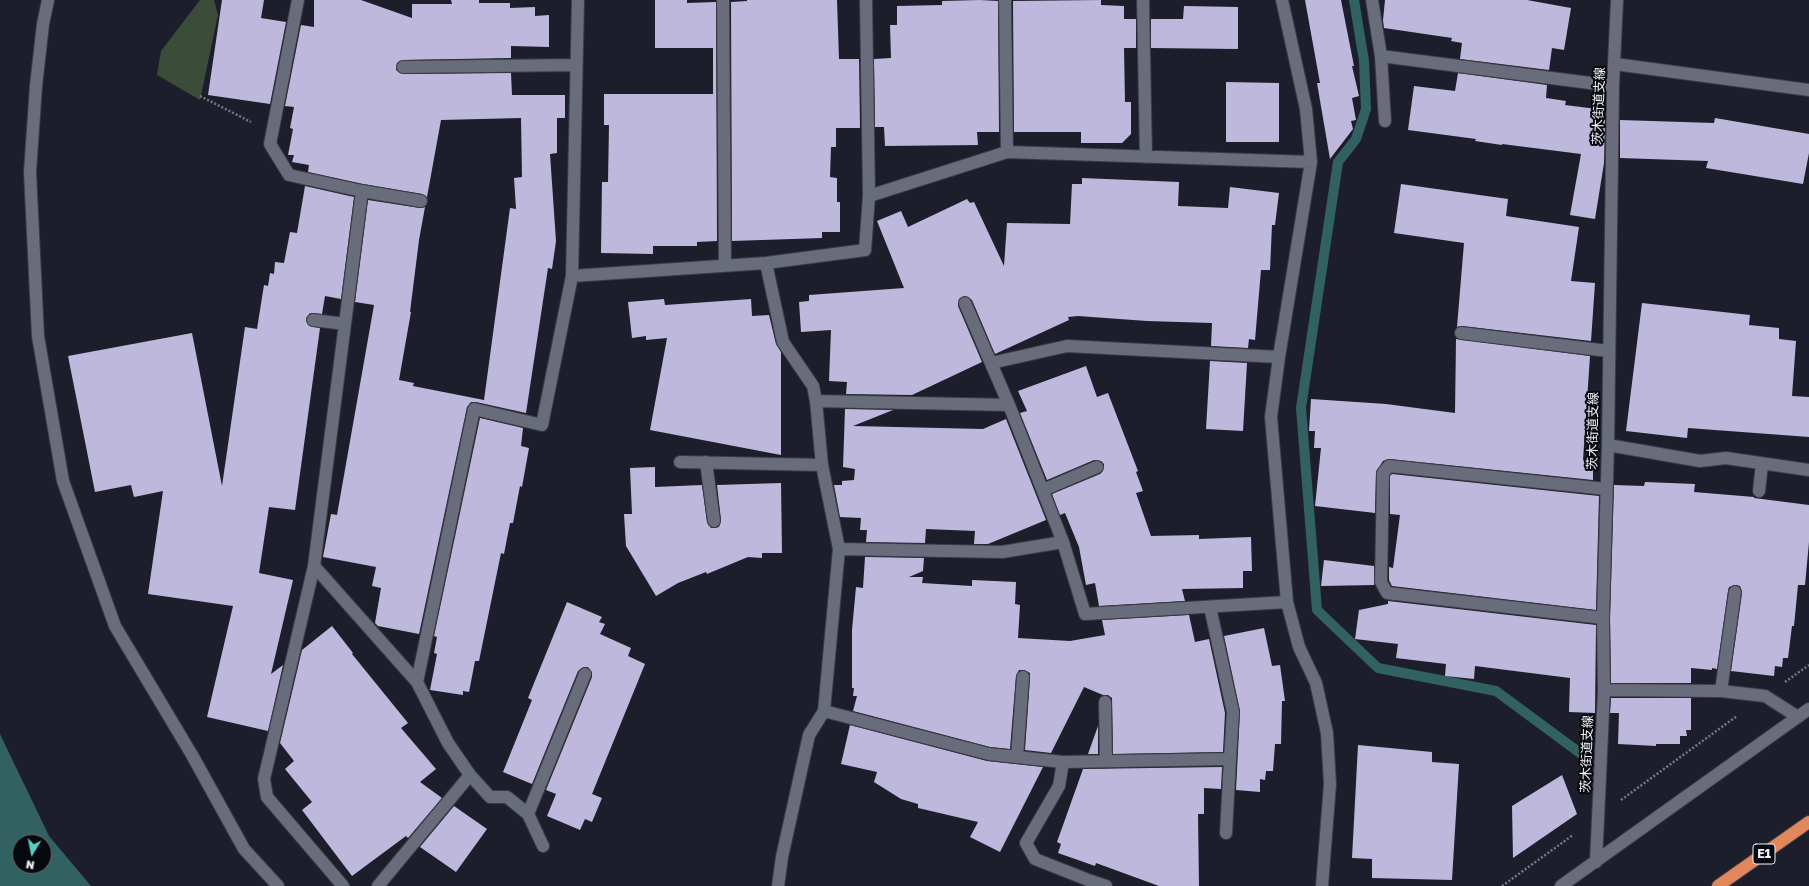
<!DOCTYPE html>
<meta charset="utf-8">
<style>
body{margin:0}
#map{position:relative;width:1809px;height:886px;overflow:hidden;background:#1c1f2b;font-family:"Golos Text",sans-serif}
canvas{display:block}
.north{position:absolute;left:12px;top:834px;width:40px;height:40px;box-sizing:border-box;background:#08090e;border:1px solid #65676d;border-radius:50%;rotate:190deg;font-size:11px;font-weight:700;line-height:16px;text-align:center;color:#f1f3fc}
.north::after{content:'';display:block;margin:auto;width:14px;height:18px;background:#57cec2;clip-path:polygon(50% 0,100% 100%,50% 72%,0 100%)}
</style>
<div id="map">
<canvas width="1809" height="886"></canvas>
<div class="north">N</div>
</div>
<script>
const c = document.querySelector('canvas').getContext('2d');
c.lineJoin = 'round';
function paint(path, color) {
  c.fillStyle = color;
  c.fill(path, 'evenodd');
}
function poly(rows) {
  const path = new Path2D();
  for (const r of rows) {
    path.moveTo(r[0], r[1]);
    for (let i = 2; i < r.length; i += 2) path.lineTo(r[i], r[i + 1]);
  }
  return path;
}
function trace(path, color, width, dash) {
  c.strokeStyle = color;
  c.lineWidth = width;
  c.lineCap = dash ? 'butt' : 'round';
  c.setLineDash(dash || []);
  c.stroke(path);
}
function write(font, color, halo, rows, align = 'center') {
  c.font = font + ' "Golos Text","Noto Sans JP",sans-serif';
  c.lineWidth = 4;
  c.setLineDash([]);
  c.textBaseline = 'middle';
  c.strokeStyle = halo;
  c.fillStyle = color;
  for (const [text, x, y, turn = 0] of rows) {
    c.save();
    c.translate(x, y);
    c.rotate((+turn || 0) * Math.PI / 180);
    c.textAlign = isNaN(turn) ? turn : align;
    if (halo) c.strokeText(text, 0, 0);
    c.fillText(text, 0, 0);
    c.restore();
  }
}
paint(poly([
 [200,0,214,0,218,15,200,100,157,75,161,51]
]), '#3b4c39');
paint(poly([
 [0,734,49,836,91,886,0,886],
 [20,842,44,842,44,866,20,866]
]), '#326161');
trace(poly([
 [1354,0,1364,61,1366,109,1356,139,1338,162,1301,408,1317,610,1378,668,1496,691,1580,753]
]), '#326161', 10);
paint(poly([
 [222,0,264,0,261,18,286,22,270,104,208,95],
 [314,0,361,0,412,18,412,4,452,4,451,0,479,0,479,3,510,3,510,8,535,7,535,16,549,15,549,47,511,46,511,58,403,60,397,63,396,70,403,74,511,73,512,95,565,95,565,118,557,118,557,153,550,154,556,241,552,269,548,268,526,413,476,402,471,402,467,407,419,634,378,626,375,623,381,588,372,586,376,567,323,557,331,514,337,515,374,305,355,302,368,200,420,208,425,207,419,240,410,312,411,312,399,380,414,383,413,386,484,400,510,208,516,209,514,178,522,177,521,118,441,120,427,197,422,194,363,184,308,172,309,165,292,162,294,155,288,155,293,129,290,128,294,107,285,106,301,25,314,27],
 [655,0,687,0,687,3,716,2,717,241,697,242,697,246,653,246,653,254,601,253,602,182,608,182,609,125,604,125,604,94,713,94,713,48,655,48],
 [747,0,837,0,839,59,859,59,860,128,836,128,836,147,831,147,830,177,837,178,837,202,840,202,840,232,822,232,822,238,732,241,731,2,747,1],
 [980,0,998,1,999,132,977,132,978,145,885,146,884,127,875,127,874,59,891,58,890,25,897,25,897,6,942,5,942,1],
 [1101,0,1101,5,1124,6,1124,19,1136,19,1136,48,1124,48,1125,102,1131,102,1131,134,1122,143,1081,143,1081,132,1014,132,1013,1],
 [1305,0,1341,0,1354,66,1352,66,1359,96,1352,98,1356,120,1351,121,1353,129,1330,159,1317,83,1320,83],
 [1385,0,1527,0,1571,8,1564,50,1552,48,1549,70,1460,59,1462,43,1451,41,1452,38,1384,28,1383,20],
 [1184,6,1238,7,1238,49,1151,48,1151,19,1183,19],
 [1458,73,1547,85,1546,98,1566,101,1565,105,1597,109,1596,119,1605,120,1604,163,1595,219,1570,215,1581,154,1502,144,1502,145,1475,141,1476,139,1408,130,1414,86,1455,91],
 [1226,82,1279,83,1279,142,1226,142],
 [1715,118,1809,134,1809,153,1803,184,1706,168,1708,161,1620,158,1620,120,1714,123],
 [1082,178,1179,182,1178,206,1228,208,1230,187,1279,193,1275,225,1272,225,1270,270,1261,270,1255,340,1249,339,1248,348,1211,346,1212,323,1147,321,1078,316,1068,317,1069,320,995,354,972,300,965,296,959,299,958,306,982,362,912,395,846,394,847,382,829,381,831,330,801,332,799,302,809,301,809,295,904,288,877,221,901,211,908,227,967,199,970,203,974,202,1004,266,1007,223,1070,224,1072,184,1082,184],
 [1401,184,1508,199,1506,216,1579,227,1571,281,1595,283,1591,341,1462,326,1457,327,1464,243,1394,233],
 [305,186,354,197,341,299,325,296,322,314,310,313,306,319,309,326,320,328,295,510,269,507,259,573,293,580,271,674,283,665,268,731,207,717,233,606,148,594,163,491,134,497,131,485,95,492,68,356,192,333,222,486,245,327,257,329,264,285,268,286,270,273,274,274,275,262,284,263,290,232,297,233],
 [664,299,665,305,751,299,752,316,769,315,776,344,781,352,781,455,650,430,667,338,646,340,646,336,632,338,628,302],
 [1642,303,1750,315,1749,325,1779,328,1779,339,1796,341,1792,396,1809,397,1809,437,1688,428,1687,438,1626,431],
 [1456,339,1590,356,1583,460,1593,461,1593,480,1389,459,1383,461,1376,472,1375,513,1315,506,1321,448,1314,448,1315,431,1309,431,1311,399,1386,404,1455,413],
 [1210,361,1247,363,1243,431,1206,429],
 [1086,366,1097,397,1108,393,1138,471,1136,472,1143,491,1136,493,1151,536,1199,535,1199,539,1251,537,1252,571,1243,571,1243,588,1182,589,1185,601,1099,606,1095,583,1086,585,1079,547,1065,513,1060,515,1052,494,1100,474,1103,471,1104,464,1101,461,1094,460,1047,480,1020,413,1027,411,1018,391],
 [845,409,893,410,853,426,983,429,1006,419,1046,520,988,544,974,544,975,531,926,529,925,543,866,542,867,530,860,530,861,518,840,517,834,485,842,485,842,481,854,480,855,469,843,467],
 [480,418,523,428,521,446,529,448,522,487,520,486,513,523,510,523,504,554,501,553,479,661,475,661,469,692,463,691,463,695,430,690,437,654,434,653,437,637,434,636],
 [655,467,655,487,702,485,707,522,711,528,715,528,719,527,721,520,717,485,781,483,782,553,762,553,762,558,748,557,707,574,706,572,678,583,656,596,626,546,624,514,632,514,630,468],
 [1392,474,1599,496,1596,610,1392,586,1389,580,1389,567,1393,568,1400,515,1390,514,1390,476],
 [1645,482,1695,484,1694,492,1754,497,1754,498,1809,505,1809,542,1805,585,1798,585,1794,626,1792,626,1788,658,1783,658,1782,667,1775,666,1774,676,1731,671,1742,593,1740,586,1736,585,1729,587,1728,591,1717,669,1712,668,1712,670,1691,668,1691,683,1611,683,1610,618,1614,485,1644,486],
 [865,557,924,558,923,571,909,577,923,577,922,583,972,586,972,580,1016,582,1015,604,1020,605,1018,638,1070,641,1105,635,1102,620,1189,615,1195,642,1209,639,1225,713,1223,752,1113,754,1112,698,1108,695,1103,695,1084,687,1051,753,1025,750,1030,678,1030,673,1024,670,1019,670,1016,676,1010,749,990,747,853,711,857,696,853,696,854,688,852,688,852,630,856,587,863,588],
 [1324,560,1374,566,1374,585,1321,586],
 [1388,601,1596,625,1595,713,1569,712,1570,678,1475,666,1474,679,1445,676,1446,664,1396,658,1398,644,1355,639,1359,610,1388,604],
 [567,602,602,617,599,622,605,624,600,634,631,648,628,656,645,664,592,794,602,798,592,822,585,819,580,830,547,816,556,794,546,790,592,677,592,673,588,667,584,667,578,671,532,784,503,772,532,700,528,698],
 [332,626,353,653,352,654,408,723,401,728,436,769,420,782,442,798,408,838,406,836,352,876,302,810,312,802,285,769,294,761,280,743,302,650],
 [1264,628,1272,666,1280,665,1285,701,1282,701,1281,744,1275,744,1273,771,1266,771,1265,780,1260,779,1260,792,1236,790,1240,711,1224,636],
 [1611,698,1691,698,1691,730,1686,730,1687,736,1680,736,1680,744,1656,744,1656,746,1618,744,1619,713,1610,713],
 [850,725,987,761,1043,767,1000,852,970,837,978,822,918,808,918,804,901,799,874,782,877,772,841,764],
 [1098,726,1098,754,1088,754],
 [1358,745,1432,752,1432,762,1459,764,1452,880,1372,878,1372,859,1352,858],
 [1222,767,1221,789,1204,788,1204,814,1198,814,1199,886,1159,886,1096,863,1095,866,1058,853,1061,844,1057,842,1083,769],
 [1562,775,1577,814,1513,858,1512,806],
 [454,806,487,829,456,872,420,847]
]), '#beb8dc');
const minor = poly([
 [48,0,43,24,36,86,30,172,38,336,63,481,115,626,192,755,244,849,278,886],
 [298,0,270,144,289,175,362,191,421,201],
 [578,0,572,276,766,263,865,250,869,196,1007,152,1311,162],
 [723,0,725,265],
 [866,0,869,196],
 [1005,0,1007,152],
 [1143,0,1146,157],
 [1282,0,1306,109,1311,162,1279,357,1271,417,1287,602,1299,647,1316,683,1327,733,1330,784,1322,886],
 [1372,0,1381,56,1613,86],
 [1381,56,1385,121],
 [1615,64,1809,90],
 [403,67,575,65],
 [362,191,314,566,417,682,448,743,470,775,378,886],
 [766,263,783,342,813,386,816,401,822,465,839,549,1002,552,1063,542,1085,614,1287,602],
 [965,303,1009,405,1063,542],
 [313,320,345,324],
 [1461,333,1608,351],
 [991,363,1067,346,1279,357],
 [816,401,1009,405],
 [1608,445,1700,461,1726,458,1809,470],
 [680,462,822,465],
 [706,462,714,521],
 [1043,490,1097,467],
 [1759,491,1762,464],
 [839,549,824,711,989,754,1063,762,1230,759,1233,712,1210,607],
 [314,566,264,779,267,797,343,886],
 [1603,618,1387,593,1381,582,1383,473,1389,466,1606,489],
 [417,682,474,409,542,425,572,276],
 [1604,690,1721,691,1765,696,1798,717],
 [1721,691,1735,592],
 [1105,702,1106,761],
 [1017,757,1023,677],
 [1063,762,1059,786,1026,843,1035,859,1091,881,1092,886],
 [470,775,490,797,507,797,528,814,543,846],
 [528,814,585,674],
 [1226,833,1230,759],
 [1596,862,1604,690,1603,618,1608,445,1613,86,1617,0],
 [1091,881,1106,886],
 [778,886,782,857,809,735,824,711],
 [1561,886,1809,709]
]);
const highway = poly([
 [1718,886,1809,822]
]);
trace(minor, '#3a3c46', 14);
trace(highway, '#3a3c46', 14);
trace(poly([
 [200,96,251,122],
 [1785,682,1809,665],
 [1621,800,1737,716],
 [1502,886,1573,835]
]), '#767983', 2.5, [2, 2]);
trace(minor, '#696d7b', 12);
trace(highway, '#e2865b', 12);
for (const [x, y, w] of [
 [1764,854,22]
]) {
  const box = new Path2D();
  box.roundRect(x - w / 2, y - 10, w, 20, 3);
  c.fillStyle = '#08090e';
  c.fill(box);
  trace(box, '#f1f3fc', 1);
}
write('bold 12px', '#f1f3fc', null, [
 ["E1",1764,854]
]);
write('13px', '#f1f3fc', '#08090e', [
 ["茨木街道支線",1599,106,-88],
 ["茨木街道支線",1593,431,-89],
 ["茨木街道支線",1587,754,-88]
]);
</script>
